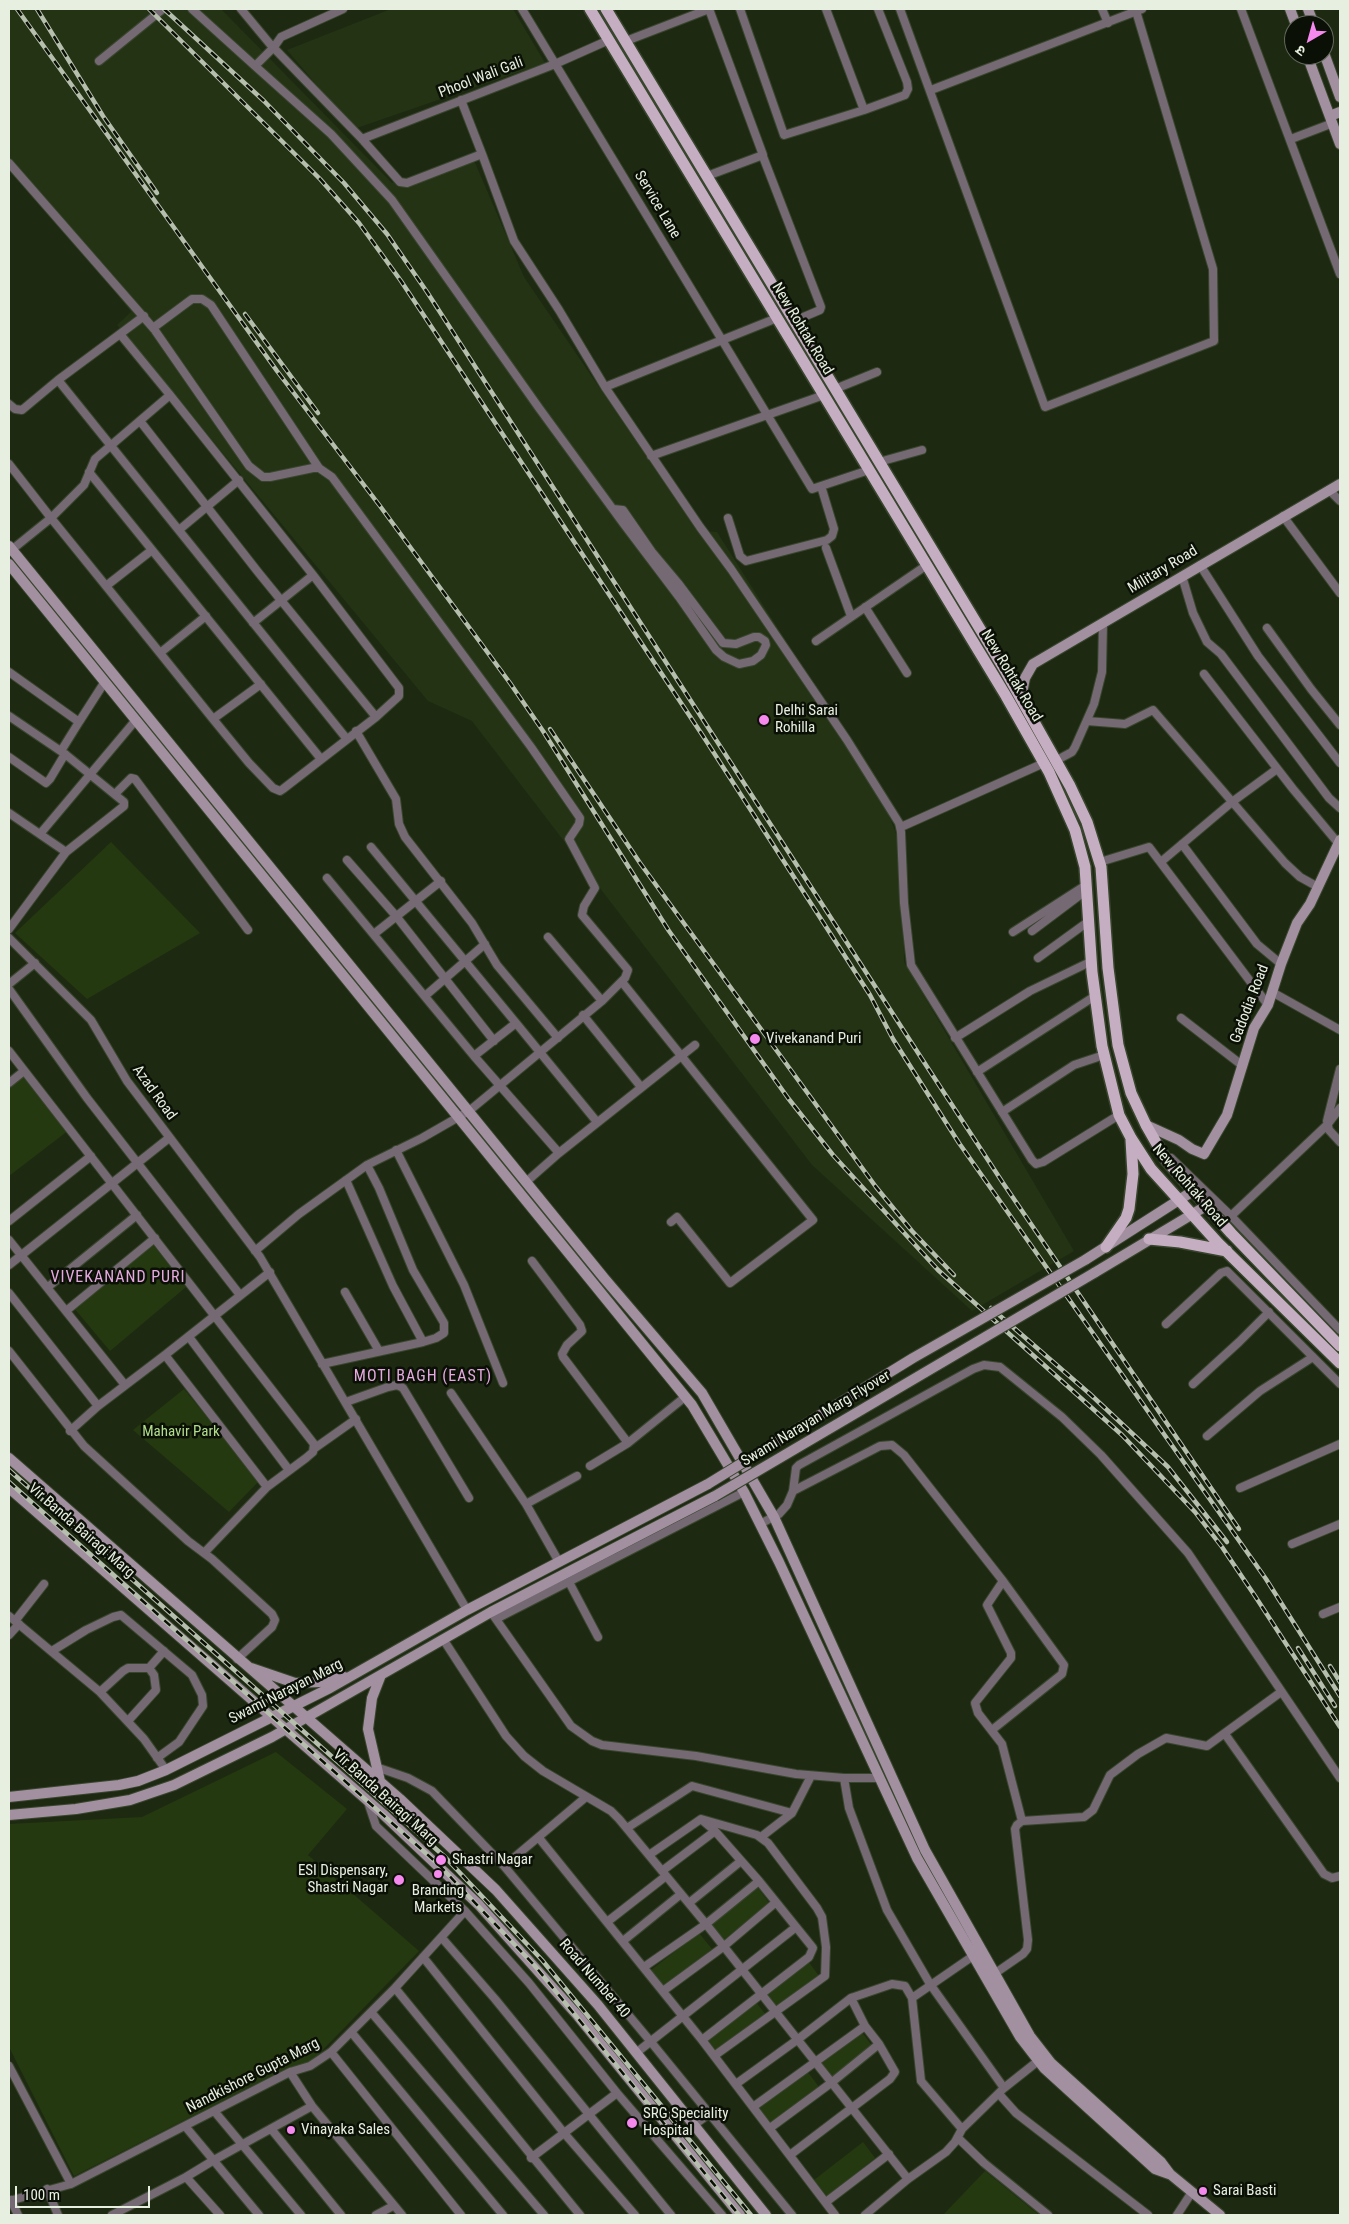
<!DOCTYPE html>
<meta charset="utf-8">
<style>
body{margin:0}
#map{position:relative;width:1349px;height:2224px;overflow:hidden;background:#1d2a11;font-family:"Roboto Condensed","Noto Sans Devanagari",sans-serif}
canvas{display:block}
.frame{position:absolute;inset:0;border:10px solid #e7efe0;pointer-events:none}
.north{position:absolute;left:1284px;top:15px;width:50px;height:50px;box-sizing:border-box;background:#0b1006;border:1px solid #63695d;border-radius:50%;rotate:218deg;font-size:14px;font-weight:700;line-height:20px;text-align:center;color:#e7efe0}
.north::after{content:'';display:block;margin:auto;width:18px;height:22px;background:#f589ee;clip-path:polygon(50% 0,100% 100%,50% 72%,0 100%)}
.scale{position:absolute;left:15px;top:2186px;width:135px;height:22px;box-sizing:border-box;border:2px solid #e7efe0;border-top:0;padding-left:6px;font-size:15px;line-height:18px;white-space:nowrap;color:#e7efe0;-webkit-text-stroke:4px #0b1006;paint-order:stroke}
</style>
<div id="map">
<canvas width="1349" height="2224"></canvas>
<div class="frame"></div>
<div class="north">उ</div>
<div class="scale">100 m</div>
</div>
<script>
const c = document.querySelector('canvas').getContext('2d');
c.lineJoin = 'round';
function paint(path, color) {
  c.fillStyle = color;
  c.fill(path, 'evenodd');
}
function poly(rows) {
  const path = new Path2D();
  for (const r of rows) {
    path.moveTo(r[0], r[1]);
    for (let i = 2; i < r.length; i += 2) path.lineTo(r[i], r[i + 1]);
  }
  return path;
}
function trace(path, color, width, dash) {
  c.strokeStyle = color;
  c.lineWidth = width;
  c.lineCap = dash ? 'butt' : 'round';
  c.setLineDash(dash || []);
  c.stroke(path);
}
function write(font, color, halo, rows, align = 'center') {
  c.font = font + ' "Roboto Condensed",sans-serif';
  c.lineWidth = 5;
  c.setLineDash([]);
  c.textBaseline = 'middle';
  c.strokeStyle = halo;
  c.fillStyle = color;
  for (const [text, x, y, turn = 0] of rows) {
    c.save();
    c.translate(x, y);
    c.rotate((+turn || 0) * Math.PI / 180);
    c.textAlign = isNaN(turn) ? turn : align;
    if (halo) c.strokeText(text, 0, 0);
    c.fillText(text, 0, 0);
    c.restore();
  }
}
paint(poly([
 [9,9,221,9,392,183,473,158,524,277,697,531,717,532,876,783,903,851,904,962,1074,1251,972,1311,812,1165,472,721,428,701,117,325,131,312,9,158],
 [391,9,513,9,545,63,354,129,287,50]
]), '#233314');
paint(poly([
 [111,842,200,933,87,999,15,933],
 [24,1075,69,1130,9,1176,9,1087],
 [151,1242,186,1287,110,1351,74,1308],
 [184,1389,259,1481,229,1512,133,1430],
 [276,1752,347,1809,308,1855,419,1951,312,2061,285,2069,74,2176,9,2047,9,1824,142,1817],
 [758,1888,770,1904,722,1941,710,1925],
 [699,1933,712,1949,664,1987,651,1970],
 [808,1961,819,1976,777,2009,765,1994],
 [755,2001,766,2015,716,2051,707,2039],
 [861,2031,873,2047,831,2080,818,2064],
 [807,2071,819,2087,771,2125,758,2109],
 [863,2142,875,2158,827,2196,814,2180],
 [985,2171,1039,2215,943,2215]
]), '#253910');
const street = poly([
 [192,9,255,66],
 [241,9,270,44,362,139,400,182,407,183,482,154,514,241,559,310,605,387,700,527,731,569,847,740,899,823,901,832,904,903,911,965,1032,1160,1036,1164,1043,1162,1119,1115],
 [343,9,281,37,274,47,255,66,331,134,392,200,539,408,623,523,679,597,716,650,724,657,739,664,753,661,761,655,766,645,765,641,759,637,754,637,736,644,723,643,678,583,652,552,623,510,613,509],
 [522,9,812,489,869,470],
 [740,9,784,135,864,110,905,95,908,89,907,82,878,9],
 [826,9,864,110],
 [900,9,1045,407,1214,341,1213,269,1136,11],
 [1102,9,1108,23],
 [1241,9,1340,274],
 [626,41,709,9],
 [99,61,163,9],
 [931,90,1142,9],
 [461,100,482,154],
 [362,139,555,64,609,40],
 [1291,139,1333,123],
 [762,154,821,307,820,310,794,321],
 [9,163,154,329,249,466,263,477,270,477,313,468,319,468,332,477,531,747,580,818,579,824,569,839,595,888,584,906,582,915,628,970,625,978,602,1001,469,1111,422,1138,367,1165,299,1214,255,1251],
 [707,176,763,155,709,9],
 [144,316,120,334,170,395],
 [153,328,192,299,202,299,211,305,319,468],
 [58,380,120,334],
 [605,387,777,318],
 [835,389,877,372],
 [9,404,15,409,22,410,58,380,346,738],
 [140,421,258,572,376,717],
 [651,456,824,395],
 [879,462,922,450],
 [9,464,51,518,106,586,160,653,213,719,249,763,273,788,280,791,283,789,376,717,399,696,399,688,313,575,170,395,95,459,84,485,51,518,9,552],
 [89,472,321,759],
 [1329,490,1340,501],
 [1283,516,1340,593],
 [728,518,740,556,746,561,827,540,832,536,834,529,821,486],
 [179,530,239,480],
 [826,548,851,616],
 [1200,565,1258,656,1340,763],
 [1182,576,1193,613,1207,642,1221,654,1329,798,1340,808],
 [106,586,152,550],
 [865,607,907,673],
 [253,623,313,575],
 [1267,628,1311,689,1340,725],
 [816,641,927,565],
 [160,653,206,616],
 [9,672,79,722,104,683],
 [1204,674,1293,789,1338,843],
 [9,716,65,754,124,802,124,806,66,852,9,929],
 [213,719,261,684],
 [1087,721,1125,724,1153,710,1285,863,1300,877,1318,887],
 [356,731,396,799,399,824,405,837,472,923,497,965,558,1038],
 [61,751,79,722],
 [9,757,46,783,50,779,65,754],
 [1057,760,1072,752,1075,747,1094,704,1102,672,1103,623],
 [115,794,131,778,135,779,248,930],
 [9,813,66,852],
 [901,827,1044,763],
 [40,834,135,721],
 [1182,844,1257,944,1281,964],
 [371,847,516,1023,474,1056],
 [347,860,396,916,494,1041],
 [1162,861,1232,802,1277,769],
 [1100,862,1149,847,1268,1005],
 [327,878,474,1056,559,1153,526,1182],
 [1032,931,1084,892],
 [1013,932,1086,885],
 [374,934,441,881],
 [548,937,602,1001],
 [9,938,91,1020,127,1081,260,1257,467,1610],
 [1038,958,1089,921],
 [622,982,813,1220,730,1283,677,1217,671,1222],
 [9,984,35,963],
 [9,989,87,1098,240,1295],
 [1272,992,1340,1030],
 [425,996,485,944],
 [583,1015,641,1087],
 [1181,1018,1243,1066],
 [516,1023,597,1122],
 [955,1038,1030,991,1092,961],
 [9,1051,314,1444,313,1452,306,1458,267,1487,204,1553],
 [1340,1069,1327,1121,1329,1130,1340,1142],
 [977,1072,1095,996],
 [9,1083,24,1071],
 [1340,1108,1327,1125,1231,1216,1340,1330],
 [1002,1112,1074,1065,1104,1055],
 [396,1150,464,1285,503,1383],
 [559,1153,695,1045],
 [1171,1158,1231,1216],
 [346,1180,393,1286,423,1342],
 [9,1221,91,1156],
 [9,1240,125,1385],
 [532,1261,580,1325,582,1331,567,1345,562,1354,563,1357,628,1443],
 [9,1265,169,1138],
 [48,1287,137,1215],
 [345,1292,379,1351],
 [9,1293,98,1406],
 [66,1311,155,1238],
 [1166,1324,1221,1273,1227,1271,1340,1384],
 [189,1337,289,1470],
 [9,1351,84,1446,188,1541,212,1559,272,1614,275,1620,272,1627,237,1659],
 [165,1355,267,1487],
 [322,1364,423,1342,436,1338,444,1333,444,1323,413,1270,379,1188,367,1165],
 [1193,1384,1239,1342,1269,1312],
 [451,1393,526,1504,559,1562],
 [346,1402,388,1387,397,1385,403,1388,469,1498],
 [70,1431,98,1406,165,1355,270,1272],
 [1207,1436,1260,1391,1313,1357],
 [315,1448,356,1419],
 [590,1466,628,1443,685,1397],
 [1240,1488,1340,1444],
 [793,1491,880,1446,892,1445,904,1455,1003,1581,1064,1665,1062,1674,992,1730],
 [526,1504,577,1476],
 [760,1524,779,1514,787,1505,793,1491,796,1468,799,1465,973,1369,984,1365,1000,1367,1062,1417,1101,1455,1188,1553,1340,1778],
 [1292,1544,1340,1524],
 [1003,1581,987,1605,1011,1653,1011,1658,975,1703,978,1713,1002,1744,1022,1821],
 [569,1582,598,1637],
 [491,1612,571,1726,592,1741,602,1745,696,1756,796,1774,844,1778,879,1778],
 [1323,1614,1340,1607],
 [9,1616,100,1692,144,1739,166,1770],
 [496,1619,744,1492],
 [15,1621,44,1584],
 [9,1635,19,1624],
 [443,1639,506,1736,524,1756,543,1771,611,1811,619,1819,706,1924,908,2179],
 [52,1651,86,1630,113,1617,121,1615,192,1675,202,1695,203,1706,179,1742,157,1758],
 [100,1692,123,1671,128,1668,149,1668,164,1651],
 [128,1721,156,1690,154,1675,149,1668],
 [1225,1734,1324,1874,1332,1878,1340,1876],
 [376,1767,408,1778,432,1791,504,1866,651,2042,792,2215],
 [844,1778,849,1808,887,1910,930,1984,1004,2088],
 [368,1802,376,1826,465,1911,529,1983,617,2093,722,2215],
 [702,1820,715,1831,759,1881,813,1948,809,1957,702,2040],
 [627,1828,692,1786,792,1813],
 [761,1837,792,1813,811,1776],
 [539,1838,702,2040,835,2215],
 [649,1855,701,1819,757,1835,768,1843,817,1908,822,1917,826,1947,825,1976,714,2056],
 [504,1866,586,1797],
 [662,1871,715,1831],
 [689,1903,741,1861],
 [607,1922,666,1876],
 [442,1938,495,1999,671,2215],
 [623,1941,681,1894],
 [423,1957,564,2133,635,2215],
 [644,1967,706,1924,759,1881],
 [994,1974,1023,1954,1027,1949,1028,1940,1015,1829,1017,1825,1022,1821,1084,1817,1093,1810,1110,1775,1138,1754,1166,1738,1207,1746,1281,1692],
 [395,1988,580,2215],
 [663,1991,723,1947,775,1903],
 [851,1998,892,1984,905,1986,912,1998,921,2081,962,2129],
 [912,1998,973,1956],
 [371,2012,544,2215],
 [352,2033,503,2215],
 [331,2052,461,2215],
 [636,2053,796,1927],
 [9,2066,71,2184],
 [290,2072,312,2106,402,2215],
 [736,2084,797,2040,851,1998,865,2026,879,2044,895,2072,890,2079,790,2155],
 [999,2094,1016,2113,1148,2215],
 [753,2107,865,2026],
 [215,2112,301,2215],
 [694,2125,709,2114],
 [185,2126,259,2215],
 [770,2128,831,2083,879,2044],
 [272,2130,341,2215],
 [958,2138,984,2163,1048,2215],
 [531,2158,617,2093],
 [186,2177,220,2215],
 [47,2189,58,2215],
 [11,2200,18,2215],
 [9,2201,71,2184,290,2072,310,2066,331,2052,395,1988,465,1911],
 [826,2202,889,2154],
 [112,2215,186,2177,214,2160,312,2106],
 [376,2215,393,2206],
 [865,2215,908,2179,946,2152,955,2142,962,2129,1004,2088,1038,2061],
 [1177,2215,1192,2192]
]);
const secondary = poly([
 [1290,9,1296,25],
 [1308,9,1314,25],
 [1324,53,1340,97],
 [1307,55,1340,144],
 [1330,116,1340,112],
 [9,546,604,1278,702,1393,774,1517,925,1850,1030,2036,1051,2063,1161,2162,1170,2174,1220,2215],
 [9,564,692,1405,744,1492,779,1562,917,1858,1020,2037,1044,2068,1155,2169,1169,2174],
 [1021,698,1025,678,1033,664,1340,484],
 [1146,1125,1179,1140,1192,1149,1204,1154,1227,1115,1254,1028,1268,1005,1281,964,1297,923,1310,904,1340,840],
 [1085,1260,1193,1191],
 [1094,1273,1206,1206],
 [9,1458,400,1799,496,1890,598,2005,766,2215],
 [9,1488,383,1814,479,1905,578,2016,740,2215],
 [251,1668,295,1683,319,1682,344,1677],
 [380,1781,368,1729,372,1698,381,1675],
 [9,1797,119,1785,138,1781,166,1770,330,1688,467,1610,708,1484],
 [9,1815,76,1809,130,1800,174,1785,272,1737,491,1612,715,1496]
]);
const primary = poly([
 [590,9,1006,696,1049,772,1075,830,1085,867,1092,972,1102,1046,1119,1115,1131,1138,1151,1169,1218,1243,1340,1363],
 [606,9,1006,672,1070,786,1087,822,1101,867,1108,968,1118,1045,1131,1093,1146,1125,1166,1160,1231,1233,1340,1346],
 [1149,1239,1180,1242,1227,1251],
 [1106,1247,1126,1218,1129,1209,1133,1174,1131,1140]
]);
trace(street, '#39462e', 10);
trace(secondary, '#39462e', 12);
trace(primary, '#39462e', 14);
trace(street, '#756973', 8);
trace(secondary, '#a290a0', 10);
trace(primary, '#c5aec2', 11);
const rail = poly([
 [17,9,277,371,380,506,510,683,543,731,669,931,788,1098,833,1155,938,1270,1122,1435,1195,1512,1222,1547,1255,1596,1340,1727],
 [37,9,103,116,157,193],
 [149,9,320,179,359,223,401,281,703,736,870,995,893,1039,959,1143,1266,1579,1340,1696],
 [164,9,264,101,344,183,387,234,427,292,922,1059,1003,1183,1239,1529],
 [245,314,318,413],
 [550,729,640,863,876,1187,912,1231,954,1275],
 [991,1308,1090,1394,1168,1467,1227,1542],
 [9,1470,445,1857,542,1960,751,2215],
 [9,1482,438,1864,535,1966,739,2215],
 [1298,1648,1335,1706],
 [1330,1666,1340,1682]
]);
trace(rail, '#b6bfad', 4.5);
trace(rail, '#0b1006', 2.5, [8]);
const secondaryBridge = poly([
 [708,1484,913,1358,1085,1260],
 [715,1496,1094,1273]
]);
trace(secondaryBridge, '#39462e', 12, []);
trace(secondaryBridge, '#a290a0', 10);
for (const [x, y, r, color] of [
 [764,720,6,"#f589ee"],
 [755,1039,6,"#f589ee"],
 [441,1860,6,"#f589ee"],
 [438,1874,5,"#f589ee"],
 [399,1880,6,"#f589ee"],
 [632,2123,6,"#f589ee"],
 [291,2130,5,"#f589ee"],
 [1203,2191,5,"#f589ee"]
]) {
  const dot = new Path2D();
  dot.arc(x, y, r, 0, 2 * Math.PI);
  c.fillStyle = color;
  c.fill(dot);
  trace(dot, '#0b1006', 2);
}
write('15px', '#e7efe0', '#0b1006', [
 ["Phool Wali Gali",481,78,-21],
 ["Service Lane",657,205,59],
 ["New Rohtak Road",802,329,59],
 ["Military Road",1163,570,-31],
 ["New Rohtak Road",1011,676,59],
 ["Gadodia Road",1250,1004,-69],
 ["Azad Road",154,1093,54],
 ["New Rohtak Road",1189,1186,49],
 ["Swami Narayan Marg Flyover",816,1419,-31],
 ["Vir Banda Bairagi Marg",81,1531,41],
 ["Swami Narayan Marg",286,1692,-27],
 ["Vir Banda Bairagi Marg",385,1798,42],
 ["Road Number 40",594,1979,49],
 ["Nandkishore Gupta Marg",253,2076,-27]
]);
write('15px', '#e7efe0', '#0b1006', [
 ["Delhi Sarai",775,711],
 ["Rohilla",775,728],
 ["Vivekanand Puri",766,1039],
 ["Shastri Nagar",452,1860],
 ["ESI Dispensary,",388,1871,"right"],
 ["Shastri Nagar",388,1888,"right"],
 ["Branding",438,1891,"center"],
 ["Markets",438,1908,"center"],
 ["SRG Speciality",643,2114],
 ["Hospital",643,2131],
 ["Vinayaka Sales",301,2130],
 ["Sarai Basti",1213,2191]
], 'left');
write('15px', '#b2de8c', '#0b1006', [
 ["Mahavir Park",181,1432]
]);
c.letterSpacing = '1px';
write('16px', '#e6aae1', '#0b1006', [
 ["VIVEKANAND PURI",118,1278],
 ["MOTI BAGH (EAST)",423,1377]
]);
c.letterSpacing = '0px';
</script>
